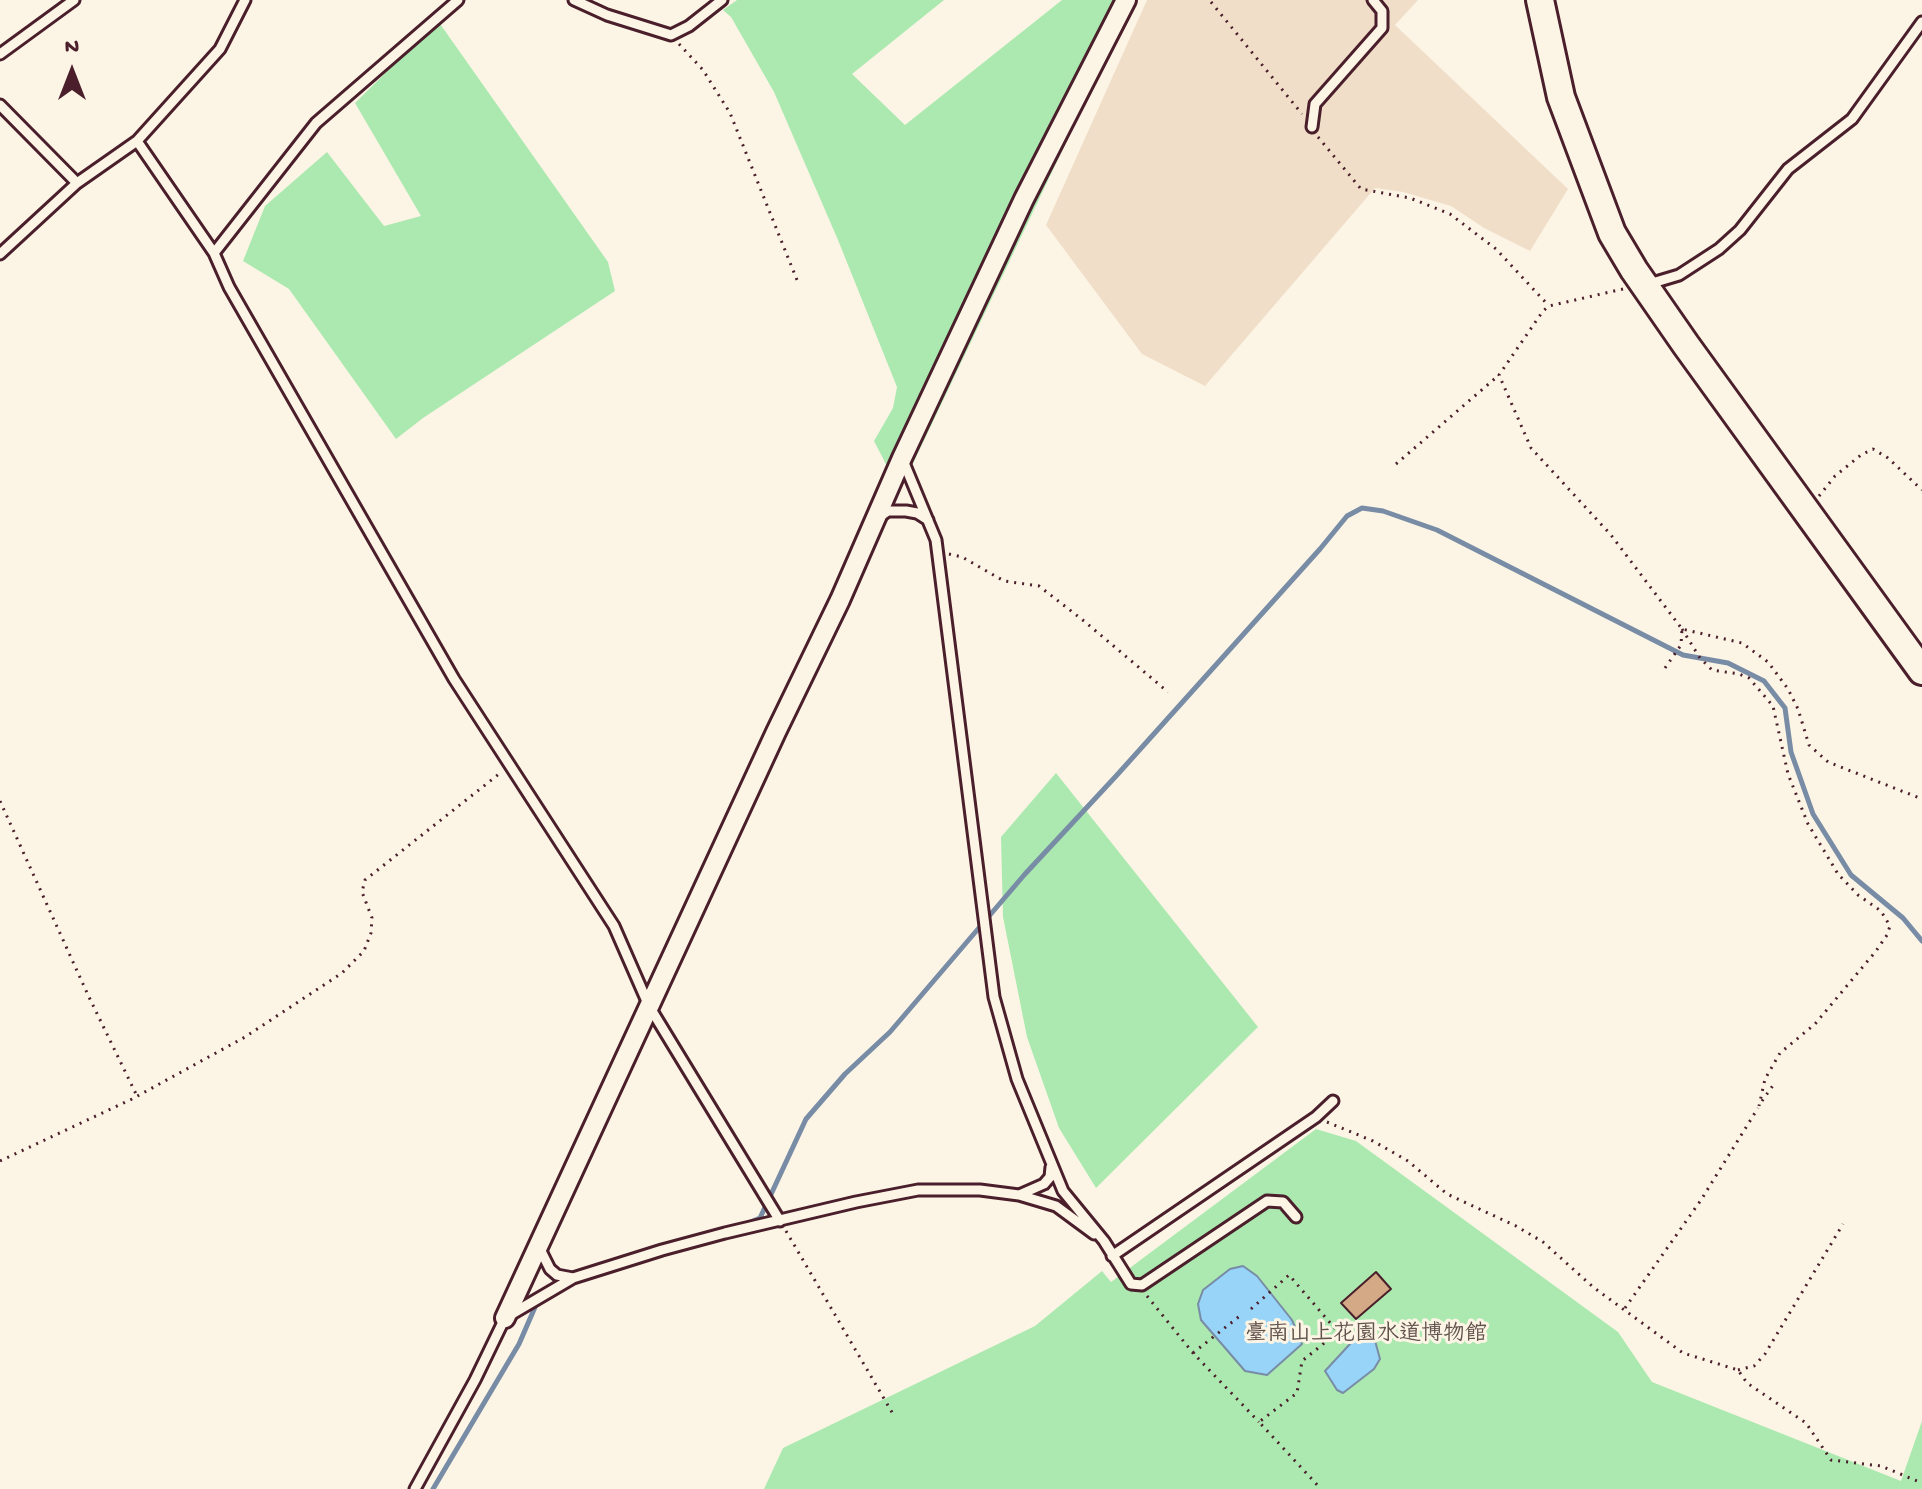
<!DOCTYPE html>
<meta charset="utf-8">
<style>
body{margin:0}
#map{position:relative;width:1922px;height:1489px;overflow:hidden;background:#fcf5e5;font-family:"Gochi Hand",sans-serif}
canvas{display:block}
.north{position:absolute;left:32px;top:32px;width:80px;height:80px;-webkit-text-stroke:6px #fcf5e5;paint-order:stroke;rotate:0deg;font-size:22px;font-weight:700;line-height:32px;text-align:center;color:#4a1f2b}
.north::after{content:'';display:block;margin:auto;width:28px;height:36px;background:#4a1f2b;clip-path:polygon(50% 0,100% 100%,50% 72%,0 100%)}
</style>
<div id="map">
<canvas width="1922" height="1489"></canvas>
<div class="north">N</div>
</div>
<script>
const c = document.querySelector('canvas').getContext('2d');
c.lineJoin = 'round';
function paint(path, color) {
  c.fillStyle = color;
  c.fill(path, 'evenodd');
}
function poly(rows) {
  const path = new Path2D();
  for (const r of rows) {
    path.moveTo(r[0], r[1]);
    for (let i = 2; i < r.length; i += 2) path.lineTo(r[i], r[i + 1]);
  }
  return path;
}
function trace(path, color, width, dash) {
  c.strokeStyle = color;
  c.lineWidth = width;
  c.lineCap = dash ? 'butt' : 'round';
  c.setLineDash(dash || []);
  c.stroke(path);
}
function write(font, color, halo, rows, align = 'center') {
  c.font = font + ' "Gochi Hand","LXGW WenKai TC",sans-serif';
  c.lineWidth = 6;
  c.setLineDash([]);
  c.textBaseline = 'middle';
  c.strokeStyle = halo;
  c.fillStyle = color;
  for (const [text, x, y, turn = 0] of rows) {
    c.save();
    c.translate(x, y);
    c.rotate((+turn || 0) * Math.PI / 180);
    c.textAlign = isNaN(turn) ? turn : align;
    if (halo) c.strokeText(text, 0, 0);
    c.fillText(text, 0, 0);
    c.restore();
  }
}
paint(poly([
 [1147,0,1418,0,1395,25,1568,189,1530,251,1484,228,1451,206,1403,192,1375,188,1205,386,1142,354,1046,225]
]), '#f0dec8');
paint(poly([
 [737,0,944,0,852,74,905,125,1062,0,1134,0,908,474,890,472,874,441,893,408,897,387,838,240,774,92,731,17,723,10],
 [438,21,608,262,615,291,423,418,396,439,289,289,243,261,265,206,327,152,384,226,421,216,355,103],
 [1056,773,1258,1027,1096,1188,1059,1128,1027,1037,1003,917,1001,837],
 [1316,1129,1356,1141,1618,1332,1652,1382,1901,1481,1922,1421,1922,1489,764,1489,783,1448,1035,1326,1102,1271,1111,1282]
]), '#ace9b0');
const water = poly([
 [1243,1266,1257,1276,1292,1320,1302,1344,1267,1375,1245,1371,1201,1320,1198,1304,1203,1290,1230,1269,1243,1266],
 [1362,1331,1374,1337,1380,1359,1374,1369,1343,1393,1337,1390,1325,1371,1362,1331]
]);
paint(water, '#97d4f8');
trace(water, '#788ca6', 2);
trace(poly([
 [746,1224,760,1218,806,1119,845,1074,890,1032,1025,874,1117,775,1320,549,1347,516,1362,508,1383,511,1437,530,1683,655,1728,663,1764,681,1785,708,1791,752,1813,814,1851,875,1903,918,1922,941],
 [433,1489,519,1344,539,1298]
]), '#788ca6', 5);
const building = poly([
 [1376,1272,1391,1289,1356,1319,1341,1303,1376,1272]
]);
paint(building, '#d4a985');
trace(building, '#4a1f2b', 2);
const lane = poly([
 [245,0,220,49,137,141,214,253,316,123,458,0],
 [574,0,607,15,671,35,689,26,722,0],
 [0,54,74,0],
 [0,105,77,183],
 [1312,127,1315,104,1382,28,1382,11,1373,0],
 [214,253,229,287,454,679,614,926,649,1006,780,1221],
 [0,254,77,183,137,141],
 [1649,284,1679,275,1719,249,1740,230,1788,169,1852,119,1922,22],
 [902,458,936,540,994,997,1017,1079,1063,1191,1104,1241,1131,1284,1142,1285,1267,1201,1283,1202,1296,1217],
 [879,517,888,511,906,511,917,513,928,520],
 [1019,1195,1044,1184,1050,1177,1051,1167],
 [540,1249,550,1269,557,1275,573,1278],
 [1112,1256,1316,1117,1333,1101],
 [415,1489,475,1380,505,1318,573,1278,662,1250,725,1233,856,1202,918,1190,980,1190,1019,1195,1056,1206,1094,1234]
]);
const street = poly([
 [505,1318,776,732,840,600,902,458,1024,199,1126,0]
]);
const secondary = poly([
 [1540,0,1561,97,1612,233,1634,270,1686,345,1922,671]
]);
trace(lane, '#4a1f2b', 15);
trace(street, '#4a1f2b', 24);
trace(secondary, '#4a1f2b', 32);
trace(poly([
 [1211,2,1302,114],
 [679,44,703,70,730,113,797,280],
 [1318,137,1361,189,1410,198,1450,214,1496,249,1549,306],
 [1623,289,1549,306,1543,311,1499,375,1531,448,1611,535,1682,629,1742,643,1768,662,1788,689,1798,709,1809,745,1828,762,1922,799],
 [1396,464,1499,375],
 [1819,496,1835,476,1861,455,1873,449,1888,458,1922,490],
 [949,554,962,557,1004,581,1039,586,1084,621,1168,692],
 [1682,629,1700,658,1712,670,1739,674,1749,678,1773,706,1788,774,1808,824,1838,874,1858,895,1881,911,1890,926,1887,935,1876,951,1815,1024,1780,1053,1765,1079,1759,1106],
 [1665,668,1681,645,1682,629],
 [0,801,88,995,137,1096],
 [1762,1101,1774,1084],
 [1327,1122,1373,1141,1408,1161,1447,1194,1516,1226,1543,1242,1593,1287,1683,1353,1738,1370,1747,1383,1806,1423,1831,1460,1881,1466,1922,1483],
 [0,1161,132,1099,245,1037,342,973,364,951,371,933,372,918,362,892,365,880,499,774],
 [786,1231,893,1414],
 [1147,1296,1193,1353,1259,1422],
 [1625,1308,1701,1200,1758,1108],
 [1251,1309,1289,1275,1338,1332,1302,1361,1297,1393,1259,1422,1321,1489],
 [1193,1353,1241,1315],
 [1738,1370,1754,1366,1765,1354,1843,1224]
]), '#4a1f2b', 3, [2, 6]);
trace(lane, '#fcf5e5', 9);
trace(street, '#fcf5e5', 18);
trace(secondary, '#fcf5e5', 26);
write('22px', '#62524c', '#fcf5e5', [
 ["臺南山上花園水道博物館",1366,1336]
]);
</script>
